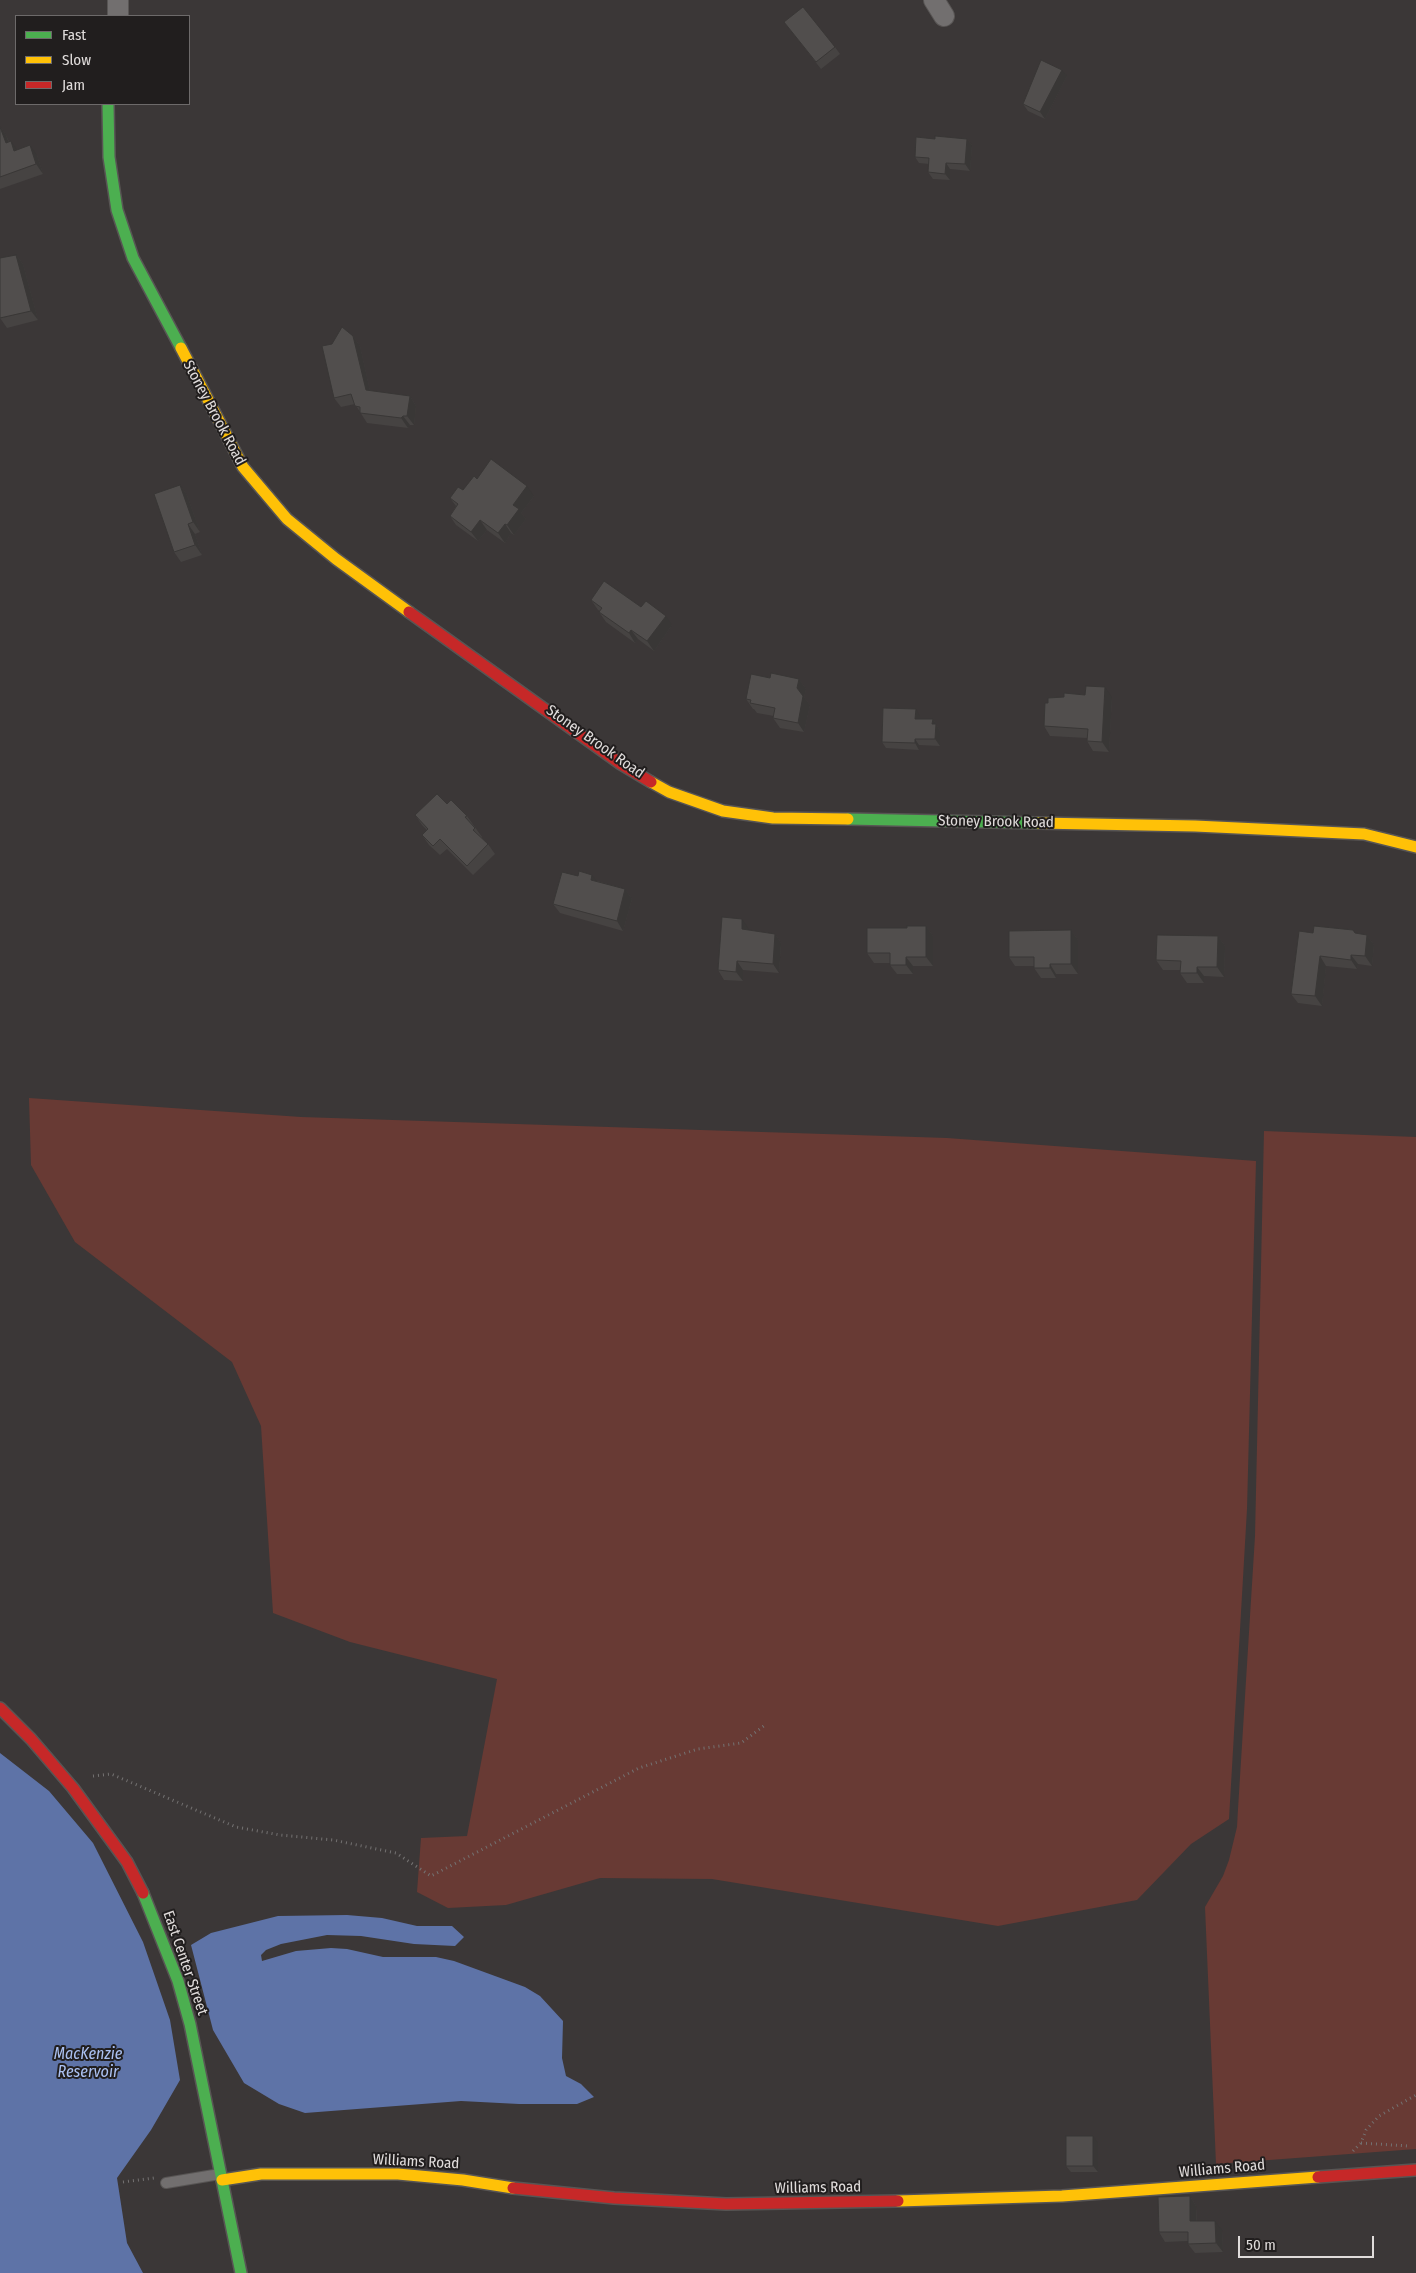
<!DOCTYPE html>
<style>
body{margin:0}
#map{position:relative;width:1416px;height:2273px;overflow:hidden;background:#3b3737;font-family:"Fira Sans Condensed",sans-serif}
canvas{display:block}
.legend{position:absolute;left:15px;top:15px;width:175px;height:90px;box-sizing:border-box;background:#211e1e;border:1px solid #6d6a6a;margin:0;padding:6px 9px;list-style:none;font-size:15px;color:#e0dcdb}
.legend li{display:flex;align-items:center;gap:10px;height:25px}
.legend b{width:25px;border:1px solid #6d6a6a}
.scale{position:absolute;left:1238px;top:2236px;width:136px;height:22px;box-sizing:border-box;border:2px solid #e0dcdb;border-top:0;padding-left:6px;font-size:15px;line-height:18px;white-space:nowrap;color:#e0dcdb;-webkit-text-stroke:4px #211e1e;paint-order:stroke}
</style>
<div id="map">
<canvas width="1416" height="2273"></canvas>
<ul class="legend">
<li><b style="height:6px;background:#4caf50"></b>Fast</li>
<li><b style="height:6px;background:#ffc107"></b>Slow</li>
<li><b style="height:6px;background:#c62828"></b>Jam</li>
</ul>
<div class="scale">50 m</div>
</div>
<script>
const c = document.querySelector('canvas').getContext('2d');
c.lineJoin = 'round';
function paint(path, color) {
  c.fillStyle = color;
  c.fill(path, 'evenodd');
}
function poly(rows) {
  const path = new Path2D();
  for (const r of rows) {
    path.moveTo(r[0], r[1]);
    for (let i = 2; i < r.length; i += 2) path.lineTo(r[i], r[i + 1]);
  }
  return path;
}
function trace(path, color, width, dash) {
  c.strokeStyle = color;
  c.lineWidth = width;
  c.lineCap = dash ? 'butt' : 'round';
  c.setLineDash(dash || []);
  c.stroke(path);
}
function write(font, color, halo, rows, align = 'center') {
  c.font = font + ' "Fira Sans Condensed",sans-serif';
  c.lineWidth = 4;
  c.setLineDash([]);
  c.textBaseline = 'middle';
  c.strokeStyle = halo;
  c.fillStyle = color;
  for (const [text, x, y, turn = 0] of rows) {
    c.save();
    c.translate(x, y);
    c.rotate((+turn || 0) * Math.PI / 180);
    c.textAlign = isNaN(turn) ? turn : align;
    if (halo) c.strokeText(text, 0, 0);
    c.fillText(text, 0, 0);
    c.restore();
  }
}
paint(poly([
 [29,1098,301,1117,947,1138,1256,1161,1247,1509,1229,1819,1191,1844,1137,1900,998,1926,712,1879,600,1878,506,1905,448,1908,417,1892,421,1838,467,1836,497,1679,350,1642,273,1613,261,1426,232,1362,75,1242,31,1165],
 [1264,1131,1416,1137,1416,2149,1216,2164,1205,1907,1223,1876,1229,1860,1237,1827,1238,1809,1255,1536]
]), '#683a34');
paint(poly([
 [0,1753,49,1791,93,1843,143,1942,170,2020,180,2080,151,2130,117,2178,127,2243,143,2273,0,2273],
 [347,1915,382,1918,417,1926,452,1926,464,1937,455,1946,414,1944,361,1936,327,1935,281,1944,266,1950,261,1955,262,1961,296,1951,331,1948,347,1949,383,1957,436,1957,454,1961,525,1987,540,1996,563,2021,562,2058,566,2076,581,2084,594,2097,577,2104,519,2104,461,2101,305,2113,279,2104,244,2083,213,2030,191,1945,211,1933,278,1916]
]), '#5e73a7');
const lane = poly([
 [166,2183,220,2174]
]);
const street = poly([
 [934,0,944,16],
 [118,16,118,0]
]);
const fast = poly([
 [108,104,109,157,117,210,133,258,181,348],
 [848,819,1038,823],
 [143,1893,178,1981,190,2024,241,2273]
]);
const slow = poly([
 [181,348,243,467,287,519,336,559,409,612],
 [651,782,669,792,723,811,773,818,848,819],
 [1038,823,1195,826,1364,834,1416,847],
 [222,2180,261,2174,398,2174,463,2180,513,2188],
 [898,2201,1062,2196,1318,2177]
]);
const jam = poly([
 [409,612,621,764,651,782],
 [0,1708,31,1739,73,1788,127,1862,143,1893],
 [1318,2177,1416,2170],
 [513,2188,614,2198,726,2204,898,2201]
]);
trace(lane, '#585554', 12);
trace(street, '#585554', 22);
trace(fast, '#585554', 14);
trace(slow, '#585554', 14);
trace(jam, '#585554', 14);
trace(poly([
 [93,1776,111,1774,236,1827,280,1835,333,1840,396,1853,431,1876,639,1768,698,1749,741,1743,765,1725],
 [1361,2143,1408,2146],
 [1353,2151,1361,2143,1366,2130,1379,2116,1416,2095],
 [123,2182,154,2178]
]), '#747272', 3, [1, 4]);
trace(lane, '#726f6f', 10);
trace(street, '#726f6f', 20);
trace(fast, '#4caf50', 11);
trace(slow, '#ffc107', 11);
trace(jam, '#c62828', 11);
paint(poly([
 [784,22,835,47,840,54,821,69],
 [1067,76,1045,119,1028,111,1023,104],
 [0,126,6,135,9,142,17,150,37,155,43,174,0,189],
 [935,139,967,139,972,145,970,171,950,169,950,180,933,179,928,172,929,164,919,163,915,157],
 [16,255,23,264,38,320,7,328,0,318],
 [353,336,360,346,370,391,410,396,416,406,414,425,410,425,408,428,367,423,355,404,341,407,334,398,332,344],
 [477,479,534,496,521,513,526,519,514,535,511,533,505,543,487,530,478,541,456,525,450,516,456,506,450,498,463,490],
 [180,485,187,495,200,532,195,534,202,555,181,562,174,552],
 [591,600,641,607,672,625,654,651,638,639,635,643,606,622,599,612,600,611,598,610],
 [770,678,799,679,806,689,804,697,810,705,804,732,780,728,773,718,774,716,757,713,754,709,753,709,746,699],
 [1112,697,1109,752,1093,751,1087,741,1087,738,1050,736,1044,726],
 [920,716,920,719,933,719,940,731,940,746,919,745,919,750,886,748,882,742],
 [447,804,467,816,482,837,482,838,488,844,495,854,473,875,447,849,440,855,429,845,422,835,427,830,422,825,415,815],
 [597,881,625,889,632,899,623,931,560,913,553,904],
 [926,926,933,936,933,966,913,966,913,974,897,974,890,965,890,963,874,963,867,953,907,928],
 [749,929,749,930,775,934,781,943,779,973,743,970,743,981,724,980,718,970],
 [1071,930,1078,940,1078,974,1056,974,1056,978,1041,978,1034,968,1034,966,1015,966,1009,957],
 [1353,930,1355,934,1367,935,1374,945,1372,966,1358,964,1357,969,1326,966,1322,1006,1298,1003,1291,994,1313,933],
 [1218,936,1225,946,1224,977,1204,976,1204,983,1187,983,1180,973,1180,970,1163,970,1156,960],
 [1098,2143,1098,2172,1071,2172,1066,2166],
 [1190,2196,1196,2206,1197,2221,1222,2230,1223,2252,1195,2253,1188,2244,1188,2241,1165,2242,1159,2232]
]), '#464342');
paint(poly([
 [1062,70,1067,76,1045,119,1040,112],
 [0,126,6,135,12,152,6,143],
 [967,139,972,145,970,171,965,164],
 [11,141,18,151,14,151],
 [30,145,37,155,43,174,36,164],
 [946,163,950,169,950,180,945,174],
 [16,255,23,264,38,320,31,311],
 [353,336,360,346,372,400,366,390],
 [410,396,416,406,414,425,407,416],
 [403,416,410,425,408,428,401,418],
 [180,485,187,495,200,532,193,522],
 [527,486,534,496,521,513,526,519,514,535,507,525,513,505],
 [480,520,487,530,478,541,471,532],
 [188,524,195,534,202,555,195,545],
 [505,524,511,533,505,543,498,533],
 [666,616,672,625,654,651,647,641],
 [631,630,638,639,635,643,629,633],
 [799,679,806,689,804,697,810,705,804,732,798,723,797,688],
 [1105,687,1112,697,1109,752,1102,742],
 [916,709,920,716,920,725,915,719],
 [933,719,940,731,940,746,935,739,932,724],
 [915,739,919,745,919,750,915,743],
 [592,875,599,884,591,880],
 [625,889,632,899,623,931,617,921],
 [742,919,749,929,749,939,742,929],
 [926,926,933,936,933,966,926,957],
 [1071,930,1078,940,1078,974,1071,964],
 [775,934,781,943,779,973,773,964],
 [1367,935,1374,945,1372,966,1365,956],
 [1218,936,1225,946,1224,977,1217,967],
 [1351,955,1358,964,1357,969,1351,960],
 [1320,956,1326,966,1322,1006,1315,996],
 [906,957,913,966,913,974,906,965],
 [737,961,743,970,743,981,736,972],
 [1050,964,1056,974,1056,978,1050,968],
 [1197,967,1204,976,1204,983,1197,973],
 [1093,2136,1098,2143,1098,2172,1093,2166],
 [1190,2196,1196,2206,1197,2231,1190,2221],
 [1215,2221,1222,2230,1223,2252,1216,2243]
]), '#393736');
const building = poly([
 [803,7,835,47,816,62,784,22,803,7],
 [1041,60,1062,70,1040,112,1023,104,1041,60],
 [0,127,6,143,11,141,14,151,30,145,36,164,0,177,0,127],
 [935,136,967,139,965,164,946,163,945,174,928,172,929,158,915,157,916,137,935,139,935,136],
 [16,255,31,311,0,318,0,258,16,255],
 [342,327,353,336,366,390,410,396,407,416,403,416,401,418,360,413,360,407,355,406,351,394,334,398,322,346,332,344,342,327],
 [491,459,527,486,513,505,519,509,507,525,505,524,498,533,480,520,471,532,450,516,458,504,450,498,458,487,463,490,474,476,477,479,491,459],
 [180,485,193,522,188,524,195,545,174,552,154,494,180,485],
 [604,581,641,607,646,601,666,616,647,641,631,630,629,633,599,612,602,608,591,600,604,581],
 [771,673,799,679,797,688,803,696,798,723,773,718,775,708,750,703,751,700,746,699,751,674,770,678,771,673],
 [1086,686,1105,687,1102,742,1087,741,1088,729,1044,726,1045,703,1048,703,1048,698,1064,697,1064,693,1085,695,1086,686],
 [883,708,916,709,915,719,933,719,932,724,936,724,935,739,915,739,915,743,882,742,883,708],
 [437,794,447,804,451,800,467,816,465,817,475,828,473,830,488,844,467,866,440,839,433,846,422,835,428,829,415,815,437,794],
 [579,871,592,875,591,880,625,889,617,921,553,904,562,872,578,876,579,871],
 [722,917,742,919,742,929,775,934,773,964,737,961,736,972,718,970,722,917],
 [907,926,926,926,926,957,906,957,906,965,890,965,890,953,867,953,867,928,907,928,907,926],
 [1314,926,1353,930,1355,933,1367,935,1365,956,1351,955,1351,960,1320,956,1315,996,1291,994,1299,931,1313,933,1314,926],
 [1071,930,1071,964,1050,964,1050,968,1034,968,1034,957,1009,957,1009,931,1071,930],
 [1157,935,1218,936,1217,967,1197,967,1197,973,1180,973,1181,961,1156,960,1157,935],
 [1066,2136,1093,2136,1093,2166,1066,2166,1066,2136],
 [1190,2196,1190,2221,1215,2221,1216,2243,1188,2244,1188,2232,1159,2232,1158,2197,1190,2196]
]);
paint(building, '#514e4d');
trace(building, '#393736', 1);
write('15px', '#e0dcdb', '#211e1e', [
 ["Stoney Brook Road",214,413,62],
 ["Stoney Brook Road",595,742,35],
 ["Stoney Brook Road",996,822,1],
 ["East Center Street",185,1963,71],
 ["Williams Road",416,2162,3],
 ["Williams Road",1222,2169,-5],
 ["Williams Road",818,2188,-1]
]);
write('italic 16px', '#abc1f2', '#211e1e', [
 ["MacKenzie",88,2055],
 ["Reservoir",88,2073]
]);
</script>
